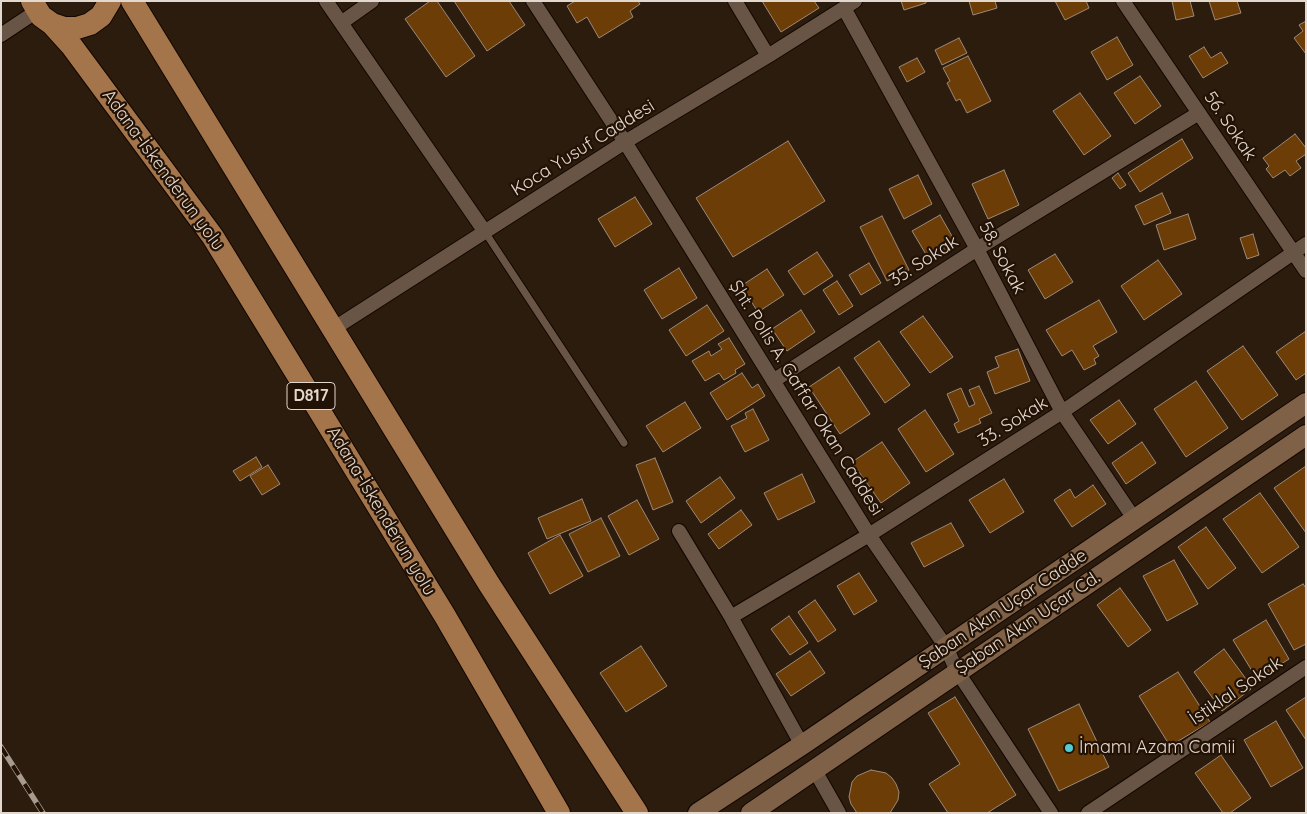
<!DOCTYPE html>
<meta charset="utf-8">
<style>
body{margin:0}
#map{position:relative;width:1307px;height:814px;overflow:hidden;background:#2b1c0d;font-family:Quicksand,sans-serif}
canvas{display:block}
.frame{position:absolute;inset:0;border:2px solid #e3d8ce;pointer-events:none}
</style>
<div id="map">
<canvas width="1307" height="814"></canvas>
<div class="frame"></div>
</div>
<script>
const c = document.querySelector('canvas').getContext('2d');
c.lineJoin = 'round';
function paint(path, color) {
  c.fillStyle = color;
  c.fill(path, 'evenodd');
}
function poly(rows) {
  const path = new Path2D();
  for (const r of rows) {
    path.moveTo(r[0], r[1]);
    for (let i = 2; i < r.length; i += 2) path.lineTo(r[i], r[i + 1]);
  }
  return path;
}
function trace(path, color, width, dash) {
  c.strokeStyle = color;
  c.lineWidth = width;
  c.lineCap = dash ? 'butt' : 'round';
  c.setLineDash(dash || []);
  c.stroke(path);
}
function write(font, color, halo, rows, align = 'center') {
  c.font = font + ' Quicksand,sans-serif';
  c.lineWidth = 4.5;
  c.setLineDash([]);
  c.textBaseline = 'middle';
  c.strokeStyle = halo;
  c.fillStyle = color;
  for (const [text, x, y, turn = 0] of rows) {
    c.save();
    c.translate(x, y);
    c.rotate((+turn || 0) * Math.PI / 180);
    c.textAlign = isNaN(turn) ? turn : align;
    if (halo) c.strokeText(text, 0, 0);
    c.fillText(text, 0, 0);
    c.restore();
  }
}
const building = poly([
 [430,1,437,1,475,56,446,77,405,19,430,1],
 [454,1,509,1,525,25,487,51,454,1],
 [575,1,638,1,640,4,630,11,633,17,599,38,587,17,577,23,567,6,575,1],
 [762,1,814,1,819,8,781,32,762,1],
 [901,1,926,1,926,3,904,10,901,1],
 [969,1,995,1,997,8,973,15,969,1],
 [1055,1,1086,1,1089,8,1065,20,1055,1],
 [1172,1,1190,1,1194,16,1176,20,1172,1],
 [1209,1,1237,1,1241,13,1215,20,1209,1],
 [1306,21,1306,54,1294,38,1303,31,1299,25,1306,21],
 [1117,37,1133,65,1107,80,1091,52,1117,37],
 [959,38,967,53,942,65,935,50,959,38],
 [1204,47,1211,58,1221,52,1228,63,1203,78,1189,56,1204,47],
 [968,56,991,101,967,113,960,99,956,101,947,83,950,81,943,68,968,56],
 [917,58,925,72,907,82,899,67,917,58],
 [1140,76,1161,106,1135,124,1114,93,1140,76],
 [1080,93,1111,136,1084,155,1053,111,1080,93],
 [1295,134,1306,148,1306,154,1296,161,1301,168,1290,176,1285,170,1273,178,1266,169,1269,166,1263,158,1295,134],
 [1182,139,1193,158,1140,192,1128,173,1182,139],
 [788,141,825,201,733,257,696,198,788,141],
 [1004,170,1019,205,988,219,972,184,1004,170],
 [1118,173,1126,185,1120,189,1112,178,1118,173],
 [918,175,932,204,904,219,889,189,918,175],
 [1162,193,1171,213,1144,225,1135,206,1162,193],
 [635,197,652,224,615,247,598,219,635,197],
 [1188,214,1196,239,1164,250,1156,225,1188,214],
 [940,215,957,245,930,261,912,231,940,215],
 [882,216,909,270,887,281,860,227,882,216],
 [1253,234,1259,255,1247,259,1240,238,1253,234],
 [817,252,833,276,804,295,788,271,817,252],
 [1055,254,1073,282,1045,299,1028,270,1055,254],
 [1158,260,1182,294,1144,320,1121,286,1158,260],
 [869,263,881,283,861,295,849,275,869,263],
 [679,268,697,298,662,319,644,290,679,268],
 [767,269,784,295,758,312,741,286,767,269],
 [837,281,853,306,839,315,823,290,837,281],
 [1099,300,1117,332,1093,346,1099,356,1094,359,1096,364,1084,370,1072,350,1062,356,1046,330,1099,300],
 [707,305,724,331,686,356,669,330,707,305],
 [801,310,815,332,787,351,772,329,801,310],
 [923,316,953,357,930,373,900,332,923,316],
 [1306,331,1306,373,1296,380,1276,352,1306,331],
 [729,338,745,364,735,370,736,373,724,380,719,373,705,381,692,361,709,351,711,356,722,349,718,344,729,338],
 [879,341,910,385,885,403,854,358,879,341],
 [1243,346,1278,395,1242,420,1207,371,1243,346],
 [1018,349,1030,381,995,394,987,372,999,367,995,357,1018,349],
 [839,367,870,414,840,434,809,387,839,367],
 [742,373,752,388,758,384,765,396,727,420,710,393,742,373],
 [1196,381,1228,428,1186,457,1154,409,1196,381],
 [979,386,992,413,979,419,981,423,958,433,954,424,959,421,947,394,961,388,969,407,975,404,969,390,979,386],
 [1119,400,1136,424,1108,444,1090,420,1119,400],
 [685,402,701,428,663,452,646,426,685,402],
 [753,409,769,440,745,452,731,426,747,418,745,413,753,409],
 [925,410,954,454,926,472,898,429,925,410],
 [882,442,910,483,881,503,852,462,882,442],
 [1142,442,1156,463,1126,484,1112,463,1142,442],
 [256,457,262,467,240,481,233,471,256,457],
 [655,458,673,502,653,510,636,465,655,458],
 [268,465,280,484,262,495,250,476,268,465],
 [1306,466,1306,533,1274,488,1306,466],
 [802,474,815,502,778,520,764,493,802,474],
 [720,477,735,498,701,523,686,501,720,477],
 [1004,479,1024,512,990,533,969,500,1004,479],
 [1093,485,1106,504,1072,527,1054,500,1070,489,1075,498,1093,485],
 [1260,493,1299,547,1262,573,1223,519,1260,493],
 [582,499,591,521,547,539,538,518,582,499],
 [637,500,659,539,629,555,608,516,637,500],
 [741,510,752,525,719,549,708,534,741,510],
 [601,518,620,556,588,572,569,534,601,518],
 [951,523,964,546,924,567,911,543,951,523],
 [1206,527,1236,568,1208,589,1178,547,1206,527],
 [560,535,583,576,550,594,528,553,560,535],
 [1174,560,1198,604,1167,621,1143,576,1174,560],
 [859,573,877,601,854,615,837,586,859,573],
 [1303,584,1306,588,1306,644,1294,650,1268,604,1303,584],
 [1120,588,1151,630,1128,647,1097,605,1120,588],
 [815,600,836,630,818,642,798,612,815,600],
 [789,616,808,643,790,655,771,629,789,616],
 [1266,620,1289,659,1257,679,1233,640,1266,620],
 [641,646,667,686,626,712,600,673,641,646],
 [1224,649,1246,679,1245,680,1251,689,1222,711,1194,672,1224,649],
 [810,651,825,673,791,696,776,674,810,651],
 [1178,672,1210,722,1170,746,1139,696,1178,672],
 [955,697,1016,795,987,813,948,813,929,784,960,764,928,713,955,697],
 [1306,697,1306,740,1286,710,1306,697],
 [1079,704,1109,767,1059,791,1028,729,1079,704],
 [1276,721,1303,768,1271,787,1244,740,1276,721],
 [1221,755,1251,798,1230,813,1223,813,1195,773,1221,755],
 [871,770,886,773,892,778,896,784,899,792,898,800,890,813,857,813,851,804,849,797,852,782,857,776,871,770]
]);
paint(building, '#6c3d06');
trace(building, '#9e8978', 1);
const service = poly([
 [485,232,624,443]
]);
const minor = poly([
 [326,1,485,232],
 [533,1,625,142,869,535,946,647,957,671,1051,813],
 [735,1,768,56],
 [1123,1,1306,271],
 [844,8,977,249,1062,412,1135,520],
 [341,23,372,1],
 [1,35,37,11],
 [333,329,625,142,768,56,855,1],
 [773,381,977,249,1199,113],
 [679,531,731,617,802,745],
 [731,617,869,535,1062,412,1306,244],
 [814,769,839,813],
 [1088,813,1306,667]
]);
const secondary = poly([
 [698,813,802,745,1306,403],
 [751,813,1306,435]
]);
const trunk = poly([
 [32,1,41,16,52,24,71,45,213,237,445,616,559,813],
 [132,1,489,584,637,813],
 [52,24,64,28,77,28,90,24,101,16,110,1]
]);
trace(service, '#130600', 9);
trace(minor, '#130600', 16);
trace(secondary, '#130600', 22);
trace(trunk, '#130600', 24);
trace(service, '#685545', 7);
trace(minor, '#685545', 14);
trace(secondary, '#7e6147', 20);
trace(trunk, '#a4754a', 22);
const rail = poly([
 [1,747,43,813]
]);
trace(rail, '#a79b8f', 5.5);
trace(rail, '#221205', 4, [11]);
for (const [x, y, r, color] of [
 [1069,748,5,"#52ccd1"]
]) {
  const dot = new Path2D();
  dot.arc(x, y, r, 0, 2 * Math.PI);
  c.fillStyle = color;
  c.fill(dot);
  trace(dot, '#221205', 2);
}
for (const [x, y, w] of [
 [311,396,48]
]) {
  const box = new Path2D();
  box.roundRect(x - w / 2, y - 13.5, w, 27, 4);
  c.fillStyle = '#221205';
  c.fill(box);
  trace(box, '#e3d8ce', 1);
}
write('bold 16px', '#e3d8ce', null, [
 ["D817",311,396]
]);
write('18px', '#e3d8ce', '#221205', [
 ["56. Sokak",1230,126,56],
 ["Koca Yusuf Caddesi",583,148,-32],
 ["Adana-İskenderun yolu",163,170,54],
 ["58. Sokak",1002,258,62],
 ["35. Sokak",924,261,-33],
 ["Şht. Polis A. Gaffar Okan Caddesi",806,398,58],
 ["33. Sokak",1013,422,-32],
 ["Adana-İskenderun yolu",381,511,59],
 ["Şaban Akın Uçar Cadde",1003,609,-34],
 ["Şaban Akın Uçar Cd.",1028,623,-34],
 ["İstiklal Sokak",1236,691,-34]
]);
write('18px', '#e3d8ce', '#221205', [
 ["İmamı Azam Camii",1079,748]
], 'left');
</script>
